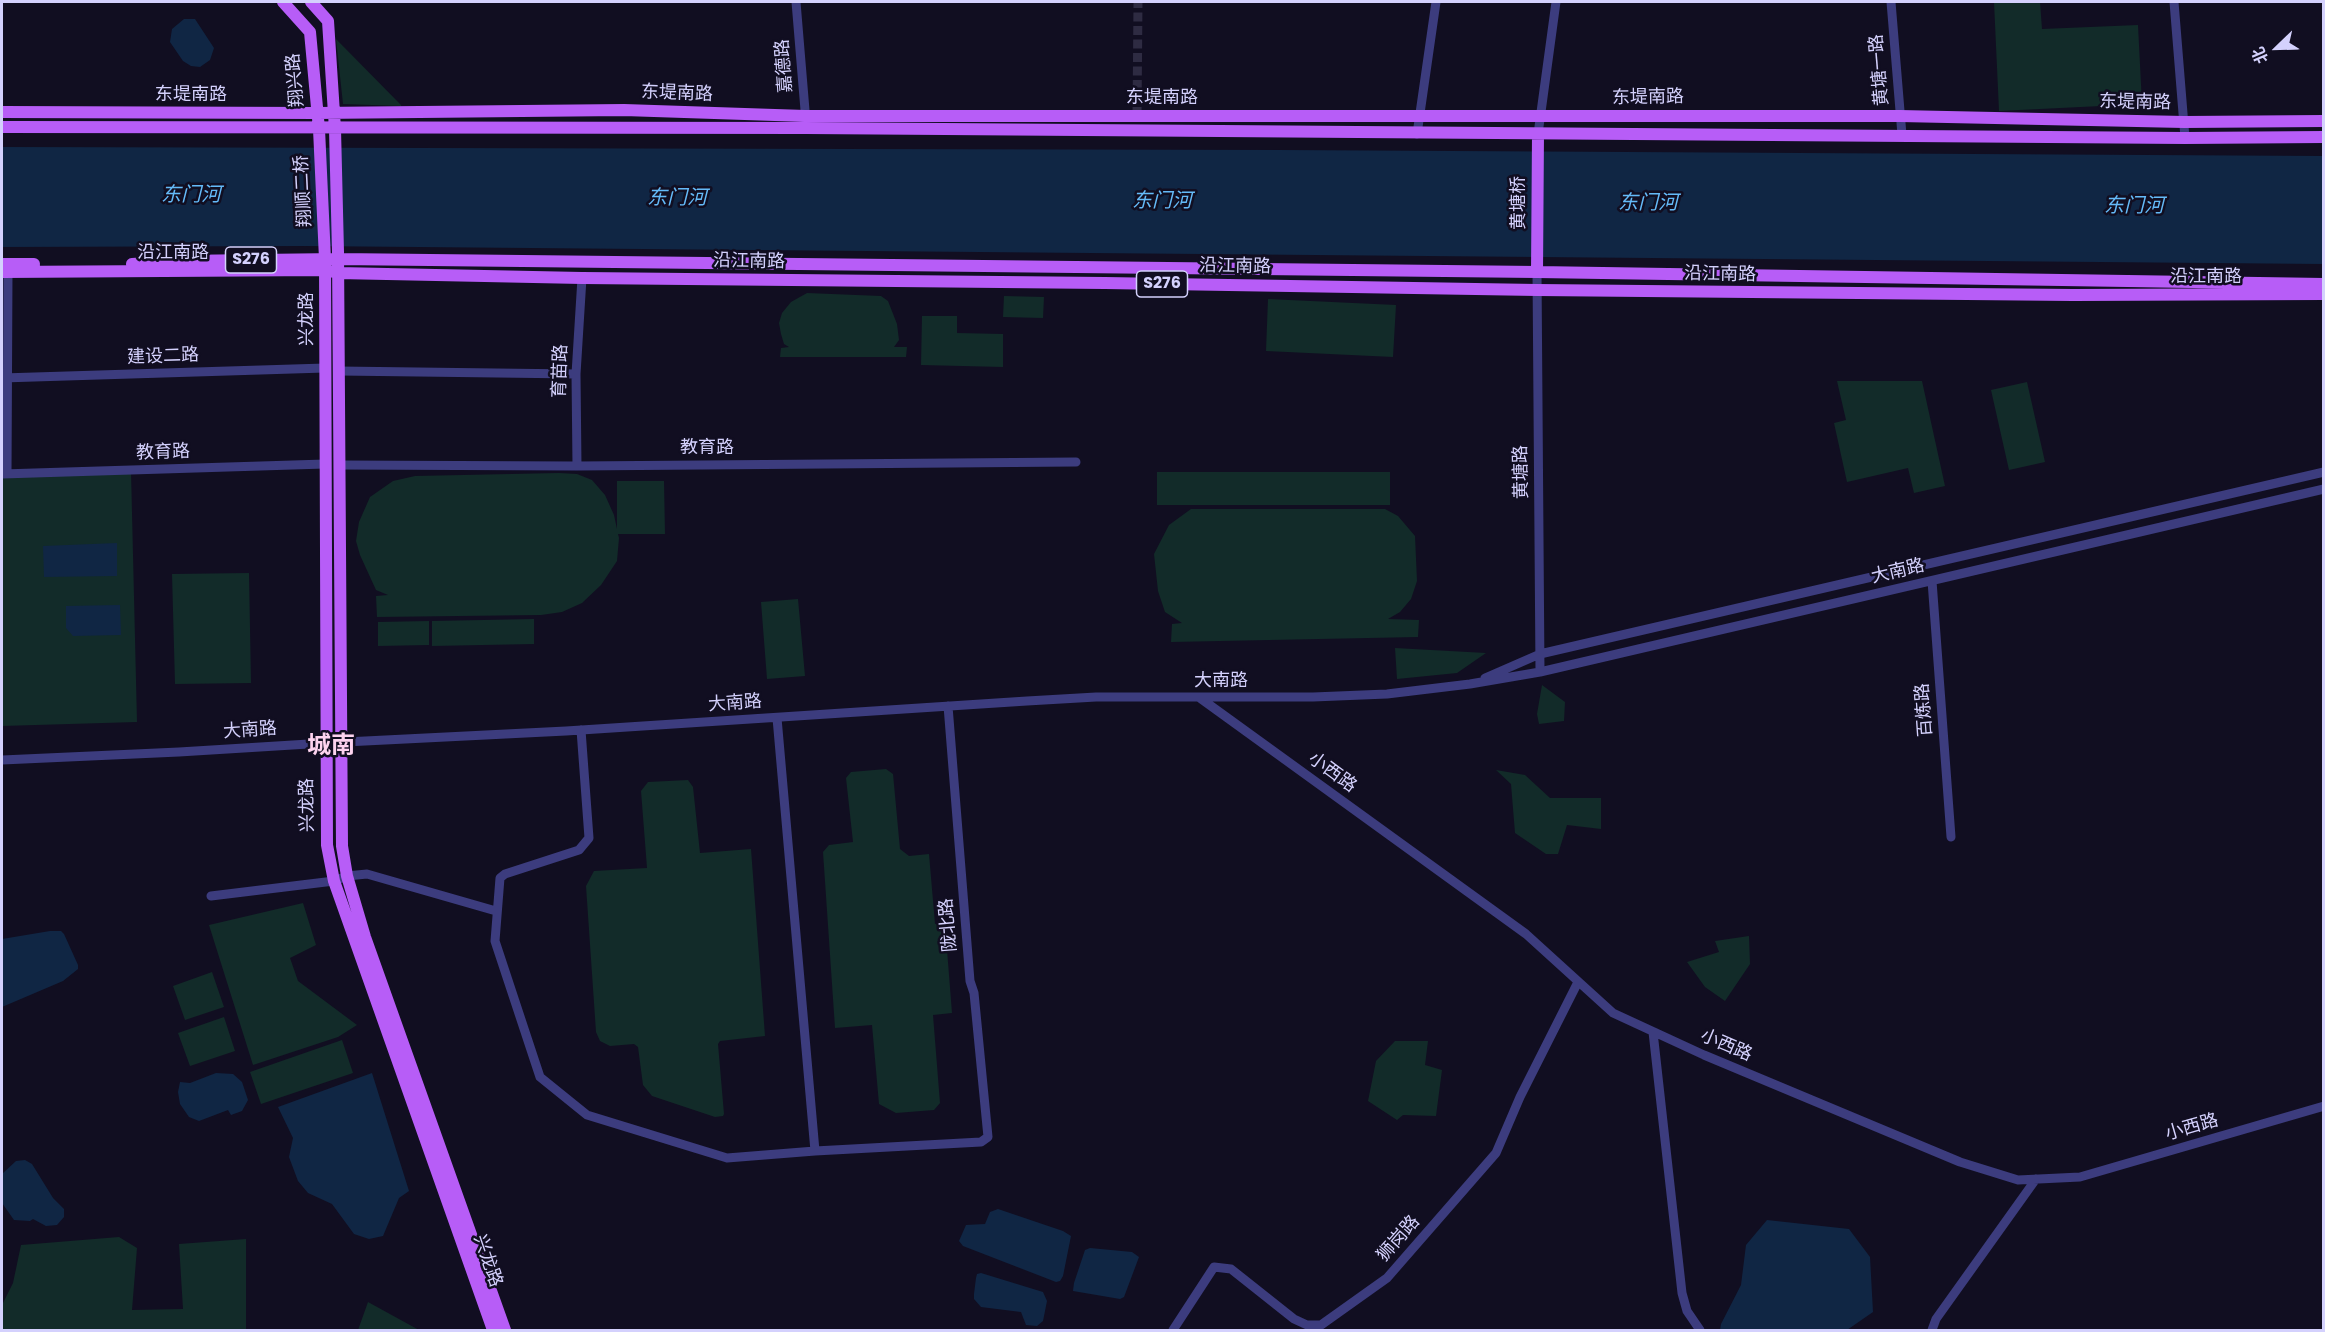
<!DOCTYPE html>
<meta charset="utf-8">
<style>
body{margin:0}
#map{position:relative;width:2325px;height:1332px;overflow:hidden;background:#110e21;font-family:Poppins,"Noto Sans SC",sans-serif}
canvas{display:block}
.frame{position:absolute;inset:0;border:3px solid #d4d1fd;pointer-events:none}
.north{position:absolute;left:2247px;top:18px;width:60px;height:60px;-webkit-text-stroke:4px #110e21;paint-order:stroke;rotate:247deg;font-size:16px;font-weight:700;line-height:24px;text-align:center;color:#d4d1fd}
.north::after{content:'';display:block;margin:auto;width:21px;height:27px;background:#d4d1fd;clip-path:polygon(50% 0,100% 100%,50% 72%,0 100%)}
</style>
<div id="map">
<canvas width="2325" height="1332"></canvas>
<div class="frame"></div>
<div class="north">北</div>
</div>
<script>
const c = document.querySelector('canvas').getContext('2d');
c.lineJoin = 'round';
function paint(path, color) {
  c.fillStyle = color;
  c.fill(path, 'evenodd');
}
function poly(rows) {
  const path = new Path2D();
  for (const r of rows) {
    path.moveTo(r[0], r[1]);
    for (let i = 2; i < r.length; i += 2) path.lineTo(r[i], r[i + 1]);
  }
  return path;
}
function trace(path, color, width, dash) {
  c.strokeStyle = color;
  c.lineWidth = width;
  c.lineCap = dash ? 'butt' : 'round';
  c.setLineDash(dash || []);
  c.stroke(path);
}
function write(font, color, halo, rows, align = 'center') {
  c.font = font + ' Poppins,"Noto Sans SC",sans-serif';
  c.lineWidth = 5;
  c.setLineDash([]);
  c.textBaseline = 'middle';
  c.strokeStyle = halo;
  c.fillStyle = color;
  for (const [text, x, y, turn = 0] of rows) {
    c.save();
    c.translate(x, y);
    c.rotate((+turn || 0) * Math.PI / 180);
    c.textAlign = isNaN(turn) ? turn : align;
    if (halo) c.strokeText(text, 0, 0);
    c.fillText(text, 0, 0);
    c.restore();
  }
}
paint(poly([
 [1994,2,2040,2,2042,29,2138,25,2142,104,1999,111],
 [336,39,401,105,401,106,343,104],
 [807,293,881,296,888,301,897,324,899,340,894,347,907,347,906,357,780,357,781,348,789,347,784,344,781,334,779,323,782,313,791,302],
 [1004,296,1044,297,1043,318,1003,317],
 [1268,299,1396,305,1393,357,1266,351],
 [922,316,957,316,957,333,1003,334,1003,367,921,365],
 [1837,381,1922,381,1945,486,1914,493,1908,468,1847,482,1834,423,1846,420],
 [2027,382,2045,462,2009,470,1991,390],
 [131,471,137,722,2,726,2,474],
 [1157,472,1390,472,1390,505,1157,505],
 [559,473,577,474,592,480,605,495,614,515,617,529,617,481,664,481,665,534,618,534,619,538,617,561,601,585,582,603,562,612,541,615,377,617,376,596,388,595,376,590,360,555,356,541,359,522,370,497,393,481,415,476],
 [1191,509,1385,509,1398,516,1415,536,1417,581,1411,599,1400,612,1388,619,1419,620,1418,637,1171,642,1172,624,1182,623,1165,612,1158,591,1154,554,1169,525],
 [249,573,251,683,175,684,172,574],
 [798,599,805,676,767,679,761,602],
 [534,619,534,644,432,646,432,621],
 [429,621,429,645,378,646,378,622],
 [1395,648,1486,653,1457,673,1397,679],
 [1542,685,1565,702,1564,721,1539,724,1537,714],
 [886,769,893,774,900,849,909,856,929,854,935,924,945,924,952,1013,933,1015,940,1103,934,1110,896,1113,879,1104,872,1025,835,1028,823,852,829,845,853,842,846,778,851,772],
 [1496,770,1525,775,1550,798,1601,798,1601,829,1567,825,1558,854,1546,854,1515,833,1511,784],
 [688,780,693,787,700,853,751,849,765,1036,720,1041,718,1044,724,1114,723,1116,715,1117,652,1096,643,1085,638,1047,634,1044,610,1046,600,1041,596,1032,586,886,594,871,647,868,641,791,648,782],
 [303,903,316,945,290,958,298,981,357,1025,338,1037,253,1065,209,925],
 [1749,936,1750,964,1725,1001,1705,987,1687,962,1719,952,1715,941],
 [212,972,224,1007,185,1020,173,986],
 [224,1017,235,1051,190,1066,178,1033],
 [342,1040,353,1073,261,1104,250,1072],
 [1395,1041,1428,1041,1425,1065,1442,1070,1436,1116,1403,1115,1397,1120,1368,1101,1376,1061],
 [119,1237,137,1248,132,1310,183,1309,179,1244,246,1239,246,1330,2,1330,2,1305,13,1283,21,1245],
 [368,1302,419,1330,358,1330]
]), '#122b29');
paint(poly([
 [184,19,195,19,214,48,210,60,200,67,191,66,183,61,170,42,172,29],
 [2,147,1281,150,2323,156,2323,264,305,246,2,247],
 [117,543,117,576,44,577,43,546],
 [120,605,121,635,73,636,66,628,66,606],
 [50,931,61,931,64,934,78,965,78,969,63,981,2,1007,2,939],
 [216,1073,233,1074,242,1082,248,1100,242,1111,231,1115,228,1110,199,1121,189,1117,180,1104,178,1092,180,1082,190,1083],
 [372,1073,409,1191,399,1198,383,1236,369,1239,354,1234,332,1204,308,1193,298,1181,289,1157,293,1138,278,1107],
 [25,1160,32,1164,53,1198,64,1209,64,1217,57,1225,46,1226,33,1219,30,1221,14,1220,2,1203,2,1174,16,1161],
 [998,1209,1063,1231,1071,1236,1063,1276,1060,1281,1056,1282,963,1246,959,1241,966,1225,985,1224,990,1212],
 [1767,1220,1849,1229,1870,1257,1873,1312,1847,1330,1720,1330,1721,1324,1741,1285,1746,1245],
 [1090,1248,1132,1252,1139,1257,1124,1297,1120,1299,1073,1291,1074,1283,1085,1250],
 [981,1273,1043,1292,1047,1301,1043,1321,1037,1326,1026,1325,1021,1312,981,1307,974,1299,974,1294,976,1278,977,1274]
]), '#102644');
trace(poly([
 [1137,116,1138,2]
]), '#2e2b42', 9, [9, 4.5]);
trace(poly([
 [796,2,806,122],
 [1891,2,1902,135],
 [2174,2,2185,138],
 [1417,134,1436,2],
 [1538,134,1556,2],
 [1537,272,1540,672],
 [339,371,576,374],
 [2,378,325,368],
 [339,465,577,466,1076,462],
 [577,466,576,374,582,278],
 [2,474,325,464],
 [7,474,8,273],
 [1932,581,1951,837],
 [1485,678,1540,654,2324,472],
 [1200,698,1526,934,1613,1013,1704,1055,1960,1162,2018,1180,2080,1177,2324,1106],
 [777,718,815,1151],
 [581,730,589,838,579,850,505,874,500,878,495,941,540,1077,587,1115,727,1158,815,1151,981,1142,988,1137,974,993,970,981,948,706],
 [2,760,179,752,325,743,566,731,1027,701,1096,697,1313,697,1387,694,1470,684,1540,672,2324,489],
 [211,896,334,881,347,876,367,874,496,911],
 [1653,1032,1682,1293,1687,1311,1700,1330],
 [1173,1330,1214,1267,1231,1269,1294,1319,1307,1325,1321,1325,1387,1278,1496,1153,1520,1097,1578,982],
 [1932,1330,1936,1319,2036,1179]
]), '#3c3c7e', 9);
trace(poly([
 [283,2,310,32,319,129,325,259,327,845,334,881,493,1330],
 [311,2,328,21,335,129,338,252,342,846,347,876,365,937,505,1330],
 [2,112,317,113,624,110,805,116,1900,116,2184,122,2324,121],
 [2,127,806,128,2185,138,2324,137],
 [2,264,34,264],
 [132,264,177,261,338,259,1537,272,2324,284],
 [2,272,325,270,338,273,582,278,1105,283,1537,290,2073,295,2324,294],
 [1537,272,1538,134]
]), '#b75df7', 12);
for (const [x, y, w] of [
 [251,260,51],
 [1162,284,51]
]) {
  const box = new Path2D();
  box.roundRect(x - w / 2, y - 13, w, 26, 4.5);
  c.fillStyle = '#110e21';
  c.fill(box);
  trace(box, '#d4d1fd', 1.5);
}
write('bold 16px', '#d4d1fd', null, [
 ["S276",251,260],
 ["S276",1162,284]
]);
write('18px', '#d4d1fd', '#110e21', [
 ["嘉德路",785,66,-94],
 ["黄塘一路",1880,70,-95],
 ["翔兴路",296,80,-95],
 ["东堤南路",677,94,2],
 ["东堤南路",191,95],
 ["东堤南路",1162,98],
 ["东堤南路",1648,98,-1],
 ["东堤南路",2135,103,1],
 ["翔顺二桥",304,191,-93],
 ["黄塘桥",1519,203,-90],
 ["沿江南路",173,253],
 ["沿江南路",749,262,1],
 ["沿江南路",1235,267,1],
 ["沿江南路",1720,275,1],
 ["沿江南路",2206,277],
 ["兴龙路",307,319,-90],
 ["建设二路",163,357,-2],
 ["育苗路",561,371,-88],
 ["教育路",707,448],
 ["教育路",163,453,-2],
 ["黄塘路",1522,472,-91],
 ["大南路",1898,572,-13],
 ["大南路",1221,681],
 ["大南路",735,704,-4],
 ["百炼路",1925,710,-94],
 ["大南路",250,731,-4],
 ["小西路",1332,773,36],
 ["兴龙路",308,805,-91],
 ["陇北路",949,925,-95],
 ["小西路",1726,1046,23],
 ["小西路",2192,1128,-16],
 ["狮岗路",1399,1239,-49],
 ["兴龙路",487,1261,71]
]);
write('italic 20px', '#64baf8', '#110e21', [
 ["东门河",191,196],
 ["东门河",677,199],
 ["东门河",1162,202],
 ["东门河",1648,204],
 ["东门河",2134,207]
]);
write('bold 24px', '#fdd3ef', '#110e21', [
 ["城南",331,747]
]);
</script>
